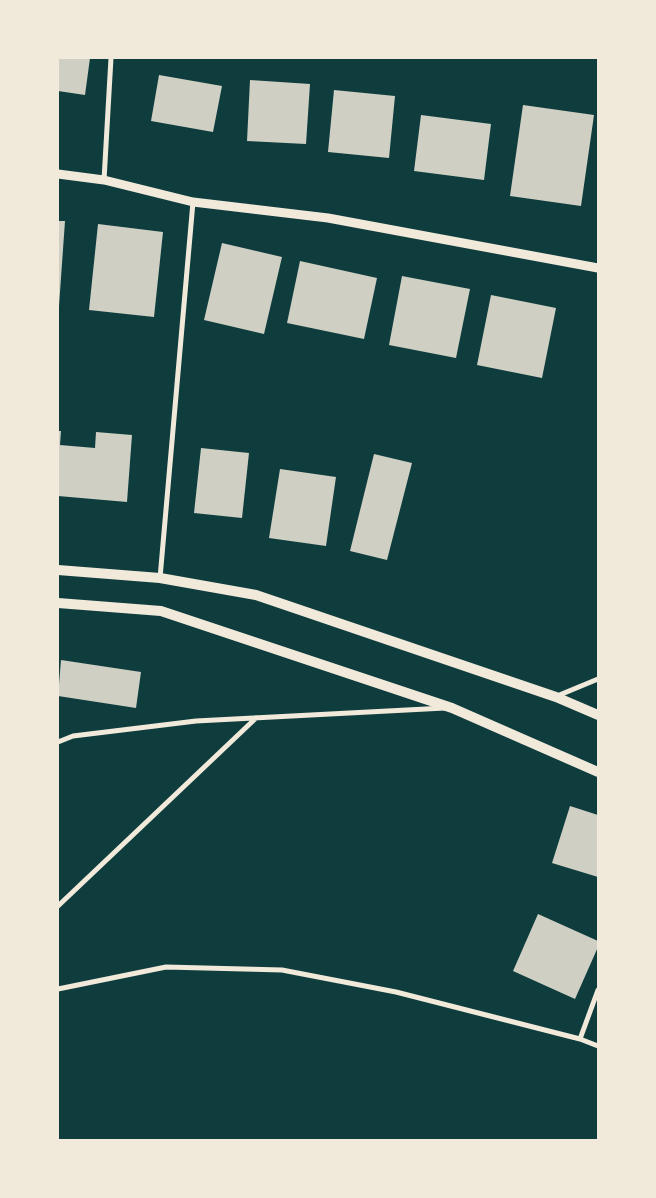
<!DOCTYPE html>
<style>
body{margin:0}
#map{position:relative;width:656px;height:1198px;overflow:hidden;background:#0f3d3e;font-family:Figtree,sans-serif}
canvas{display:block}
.frame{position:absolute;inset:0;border:59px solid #f1e9da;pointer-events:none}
</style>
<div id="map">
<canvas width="656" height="1198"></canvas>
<div class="frame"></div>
</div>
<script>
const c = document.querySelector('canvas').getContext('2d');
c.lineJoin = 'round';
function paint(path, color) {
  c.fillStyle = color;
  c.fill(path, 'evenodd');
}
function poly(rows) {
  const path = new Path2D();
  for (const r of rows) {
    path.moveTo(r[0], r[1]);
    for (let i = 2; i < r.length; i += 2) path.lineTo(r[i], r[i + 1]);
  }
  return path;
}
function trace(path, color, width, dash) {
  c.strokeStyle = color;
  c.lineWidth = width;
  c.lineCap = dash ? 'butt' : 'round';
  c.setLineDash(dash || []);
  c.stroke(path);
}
paint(poly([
 [58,58,90,58,85,95,58,91],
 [159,75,222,86,213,132,151,121],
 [250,80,310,84,306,144,247,141],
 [334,90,395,96,389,158,328,152],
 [523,105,594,115,581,206,510,196],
 [421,115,491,124,484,180,414,171],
 [58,221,65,221,59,306,58,306],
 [98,224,163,232,154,317,89,310],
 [222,243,282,257,264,334,204,320],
 [300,261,377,278,364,339,287,323],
 [402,276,470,289,456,358,389,345],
 [491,295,556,308,542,378,477,365],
 [58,431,61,431,60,445,95,448,96,432,132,435,127,502,58,496],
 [201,448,249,453,242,518,194,513],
 [374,454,412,463,387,560,350,551],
 [280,469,336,477,326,546,269,538],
 [61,660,141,672,136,708,58,696],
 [570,806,598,815,598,877,552,863],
 [538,914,598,941,598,947,575,999,513,971]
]), '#cfcfc3');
trace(poly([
 [104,180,111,58],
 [160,578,193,202],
 [557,696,598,679],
 [58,742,73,736,196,721,445,708],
 [58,906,256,718],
 [58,989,166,967,282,970,396,992,580,1039,598,1046],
 [580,1039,598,990]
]), '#f1e9da', 5);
trace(poly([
 [58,174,104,180,193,202,328,218,598,268]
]), '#f1e9da', 9);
trace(poly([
 [58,570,160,578,256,595,556,697,598,715],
 [58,603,161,611,452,708,598,772]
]), '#f1e9da', 10);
</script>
